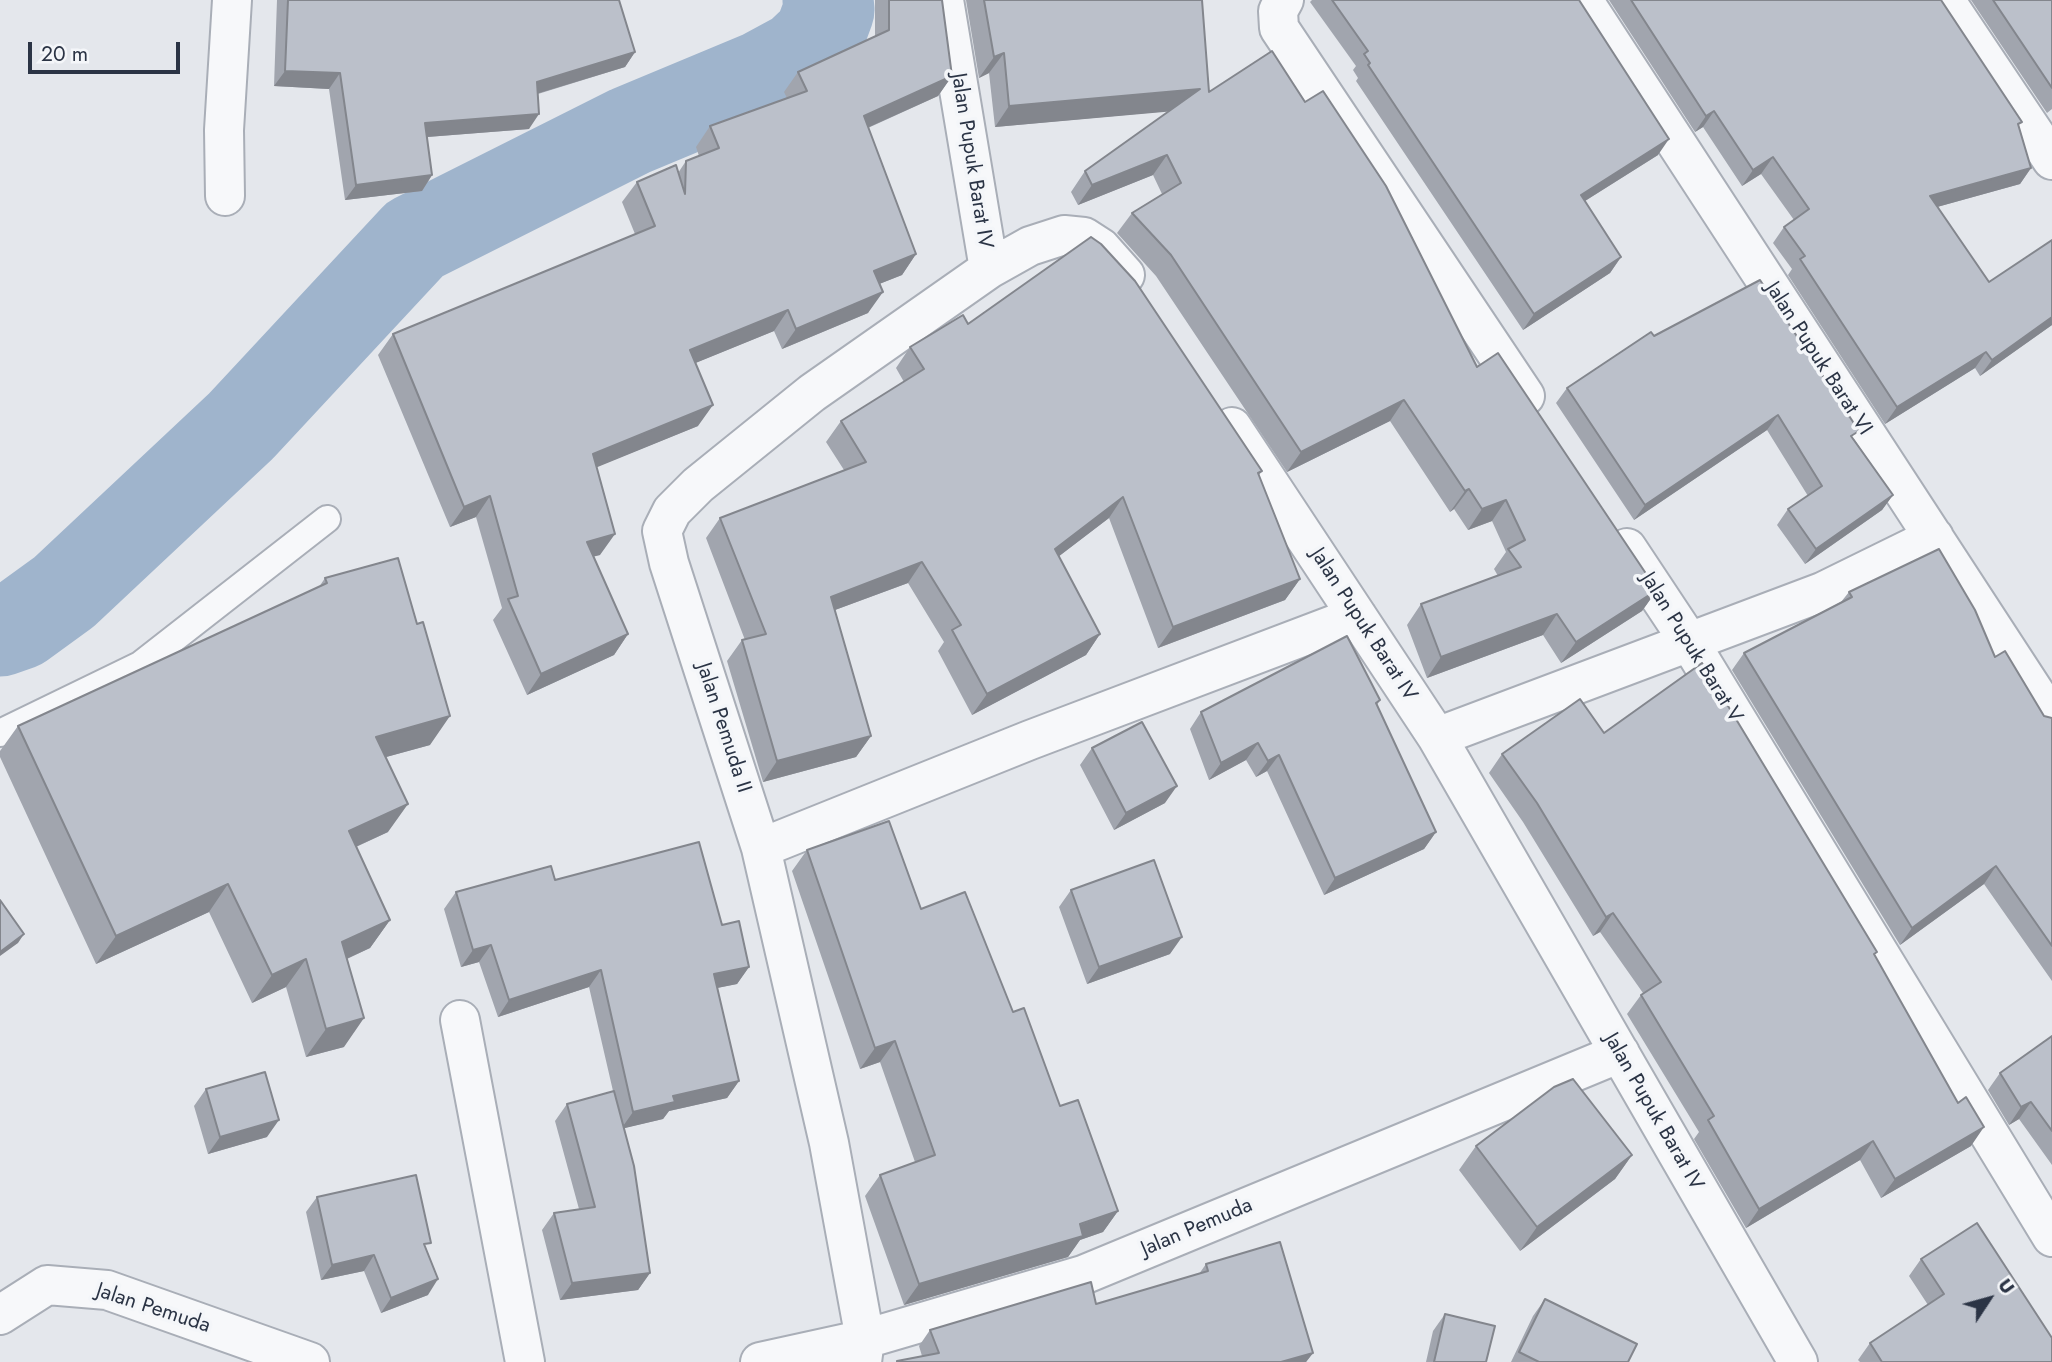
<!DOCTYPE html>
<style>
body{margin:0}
#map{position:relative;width:2052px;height:1362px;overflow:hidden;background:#e4e7ec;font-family:Jost,sans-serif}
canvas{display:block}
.north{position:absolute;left:1954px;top:1264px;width:70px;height:70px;-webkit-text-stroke:5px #f4f6f9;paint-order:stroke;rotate:54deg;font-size:19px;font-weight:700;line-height:28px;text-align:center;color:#2b3445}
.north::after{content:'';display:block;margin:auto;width:24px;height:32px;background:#2b3445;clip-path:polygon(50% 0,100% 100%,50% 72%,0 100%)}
.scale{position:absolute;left:28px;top:42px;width:152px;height:32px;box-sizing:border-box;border:4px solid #2b3445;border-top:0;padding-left:9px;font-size:21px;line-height:24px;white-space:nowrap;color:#2b3445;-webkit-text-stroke:5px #f4f6f9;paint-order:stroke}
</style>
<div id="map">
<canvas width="2052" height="1362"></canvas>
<div class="north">U</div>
<div class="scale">20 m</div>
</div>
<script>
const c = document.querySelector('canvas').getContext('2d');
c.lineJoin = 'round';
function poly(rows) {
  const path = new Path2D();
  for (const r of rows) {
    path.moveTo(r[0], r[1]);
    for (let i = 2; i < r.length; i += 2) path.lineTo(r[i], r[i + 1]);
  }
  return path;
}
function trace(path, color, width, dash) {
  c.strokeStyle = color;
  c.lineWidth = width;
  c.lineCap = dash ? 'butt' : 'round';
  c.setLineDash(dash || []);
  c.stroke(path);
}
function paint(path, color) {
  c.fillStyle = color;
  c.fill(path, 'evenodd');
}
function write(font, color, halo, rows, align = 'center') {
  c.font = font + ' Jost,sans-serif';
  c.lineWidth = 7;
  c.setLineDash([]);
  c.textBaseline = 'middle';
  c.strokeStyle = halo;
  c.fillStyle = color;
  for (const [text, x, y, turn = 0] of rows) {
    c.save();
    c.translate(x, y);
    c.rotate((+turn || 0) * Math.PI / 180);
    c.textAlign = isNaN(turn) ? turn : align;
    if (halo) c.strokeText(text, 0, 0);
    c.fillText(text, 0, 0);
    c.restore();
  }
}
trace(poly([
 [0,631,20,624,64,592,241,426,415,239,630,131,762,76,799,56,819,37,829,10,828,0]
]), '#9fb4cc', 91);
const service = poly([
 [0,733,140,665,327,519]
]);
const minor = poly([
 [944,0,989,269,1030,246,1064,235,1084,237,1101,248,1125,275],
 [1284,0,1278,11,1279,28,1525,396],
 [1583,0,2052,719],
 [1945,0,2052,160],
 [225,196,224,130,232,0],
 [1232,427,1437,737,1798,1362],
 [1627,548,1690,643,2052,1237],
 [1437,737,1822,592,1934,537],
 [761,848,1030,740,1357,616],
 [460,1020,525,1362],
 [0,1315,47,1285,107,1290,310,1362],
 [760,1362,865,1339,1083,1275,1620,1053],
 [862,1362,865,1339,829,1143,761,848,669,563,662,531,672,511,698,485,812,393,989,269]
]);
trace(service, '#a9aeb7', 30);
trace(minor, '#a9aeb7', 42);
trace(service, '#f7f8fa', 26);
trace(minor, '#f7f8fa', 38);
paint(poly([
 [277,0,619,0,635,52,625,67,538,94,529,129,427,137,432,175,422,191,345,200,329,89,274,86],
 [875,0,942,0,952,76,938,96,868,128,916,254,902,275,879,284,868,313,782,349,774,331,695,363,698,426,596,467,600,555,593,556,628,634,614,655,527,695,493,620,502,608,476,517,450,527,378,355,393,334,635,234,622,202,637,182,678,173,686,161,699,156,696,147,710,126,787,98,784,92,798,72,875,37],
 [966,0,1202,0,1209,92,1477,367,1657,590,1642,611,1561,663,1543,635,1427,678,1407,625,1421,604,1498,576,1494,569,1506,552,1492,521,1468,530,1454,509,1450,512,1390,421,1287,472,1156,276,1117,233,1132,213,1162,194,1153,175,1078,205,1071,192,1085,171,1169,111,995,127,989,73,979,78],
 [1312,0,1579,0,1658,155,1585,201,1621,257,1610,273,1523,330,1356,81,1358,78,1353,70,1356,66,1310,2],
 [1609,0,1941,0,2019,126,2031,168,2020,184,1937,207,1989,282,2052,325,1980,376,1975,368,1885,424,1788,275,1792,269,1773,243,1784,227,1794,220,1761,174,1742,186,1703,127,1695,132],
 [1971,0,2052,0,2052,109,2047,113],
 [968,324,1262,471,1259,475,1300,579,1285,600,1158,648,1109,518,1059,556,1100,634,1086,655,972,715,938,651,944,642,908,583,835,610,871,736,856,757,763,782,727,661,742,640,745,640,706,538,720,518,844,470,826,442,841,421,904,382,896,368,910,347],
 [1654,336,1854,439,1893,495,1882,510,1805,564,1777,525,1788,509,1808,496,1767,430,1634,520,1556,403,1567,388],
 [325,578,430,745,386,757,388,832,356,847,390,920,370,948,347,959,344,1047,306,1057,286,987,252,1003,209,912,96,964,0,757,0,751,18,726,319,587],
 [1849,592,1995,657,2044,716,2052,718,2052,981,1984,884,1900,945,1732,670,1744,653,1841,602],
 [1380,700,1377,705,1436,832,1424,849,1324,895,1267,771,1256,777,1246,760,1209,780,1190,729,1201,712],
 [1604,733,1875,956,1971,1146,1881,1198,1860,1160,1746,1228,1694,1139,1699,1132,1627,1014,1641,995,1643,993,1600,932,1593,936,1523,822,1489,773,1502,754],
 [1092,748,1165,803,1114,830,1080,765],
 [807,850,921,909,1013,1012,1060,1106,1118,1211,1103,1232,1080,1240,1068,1257,904,1305,865,1196,880,1175,915,1162,880,1062,860,1069,792,871],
 [555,880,722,925,749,967,737,984,717,988,739,1081,727,1098,669,1111,663,1119,624,1128,650,1273,638,1290,560,1300,542,1230,554,1213,579,1209,555,1121,567,1104,613,1091,589,987,498,1017,479,962,461,967,444,909,456,892],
 [1071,890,1170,954,1087,984,1059,907],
 [2052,1036,2052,1165,2019,1119,2009,1125,1988,1090,2000,1073],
 [206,1089,267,1137,208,1154,194,1106],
 [1476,1146,1632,1155,1615,1179,1520,1251,1459,1170],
 [317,1197,426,1250,428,1295,381,1313,364,1271,321,1280,306,1212],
 [1921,1259,2052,1362,1860,1362,1858,1360,1870,1343,1928,1305,1909,1276],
 [1206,1264,1313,1353,1306,1362,896,1362,897,1361,922,1356,919,1346,930,1330,1096,1304,1199,1274],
 [1545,1299,1628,1362,1511,1362,1533,1316],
 [1445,1314,1486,1362,1426,1362,1433,1331]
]), '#a1a5ae');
paint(poly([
 [635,52,625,67,526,97,537,82],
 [1004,53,989,73,979,78,994,57],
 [285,71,340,73,329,89,274,86],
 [952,76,938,96,849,136,864,116],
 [1200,89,1186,110,995,127,1009,106],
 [1714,111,1703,127,1695,132,1706,116],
 [539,114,529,129,414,138,425,123],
 [1669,139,1658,155,1569,211,1581,195],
 [1167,155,1153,175,1078,205,1092,185],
 [1773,157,1761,174,1742,186,1753,170],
 [2031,168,2020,184,1919,212,1930,196],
 [432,175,422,191,345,200,356,185],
 [916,254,902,275,859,292,874,271],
 [1621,257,1610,273,1523,330,1534,314],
 [883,292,868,313,782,349,796,329],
 [788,310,774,331,676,371,690,350],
 [2052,317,2052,325,1980,376,1992,360],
 [1986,352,1975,368,1885,424,1897,407],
 [1404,400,1390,421,1287,472,1301,452],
 [713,405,698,426,578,475,593,454],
 [1778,415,1767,430,1634,520,1645,505],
 [1469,489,1454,509,1450,512,1465,491],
 [1893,495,1882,510,1805,564,1816,549],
 [490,496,476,517,450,527,464,507],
 [1123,497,1109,518,1041,570,1055,549],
 [1506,500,1492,521,1468,530,1482,509],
 [615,534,600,555,572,562,587,542],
 [922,562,908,583,816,617,831,597],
 [1300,579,1285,600,1158,648,1173,627],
 [1657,590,1642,611,1561,663,1576,642],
 [1557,614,1543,635,1427,678,1441,657],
 [628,634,614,655,527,695,541,674],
 [1100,634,1086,655,972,715,987,694],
 [450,716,430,745,357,765,376,737],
 [871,736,856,757,763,782,777,761],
 [1258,743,1246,760,1209,780,1221,763],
 [1279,755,1267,771,1256,777,1268,761],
 [1177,786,1165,803,1114,830,1126,813],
 [408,804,388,832,329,859,349,831],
 [1436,832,1424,849,1324,895,1335,878],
 [1996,866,1984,884,1900,945,1912,928],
 [228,884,209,912,96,964,116,936],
 [1613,913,1600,932,1593,936,1606,917],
 [390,920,370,948,322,970,342,942],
 [24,934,18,943,0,956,0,952],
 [1182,937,1170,954,1087,984,1099,967],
 [491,945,479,962,461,967,473,950],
 [306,959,286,987,252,1003,272,975],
 [749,967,737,984,702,991,714,974],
 [601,970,589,987,498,1017,509,1000],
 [364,1018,344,1047,306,1057,326,1029],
 [895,1041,880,1062,860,1069,875,1048],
 [739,1081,727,1098,669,1111,663,1119,621,1129,633,1112,673,1096],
 [2031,1102,2019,1119,2009,1125,2021,1107],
 [279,1120,267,1137,208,1154,220,1137],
 [1984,1127,1971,1146,1881,1198,1895,1179],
 [1873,1141,1860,1160,1746,1228,1759,1209],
 [1632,1155,1615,1179,1520,1251,1537,1227],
 [1118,1211,1103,1232,1080,1240,1068,1257,904,1305,919,1284],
 [374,1255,364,1271,321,1280,332,1265],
 [650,1273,638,1290,560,1300,572,1283],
 [438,1279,428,1295,381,1313,391,1298],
 [1313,1353,1306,1362,1281,1362]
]), '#83868d');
const building = poly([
 [288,0,619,0,635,52,537,82,539,114,425,123,432,175,356,185,340,73,285,71,288,0],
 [889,0,942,0,952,76,864,116,916,254,874,271,883,292,796,329,788,310,690,350,713,405,593,454,615,534,587,542,628,634,541,674,508,599,518,596,490,496,464,507,393,334,655,226,637,182,676,165,685,194,686,161,719,148,710,126,807,91,798,72,889,30,889,0],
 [984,0,1202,0,1209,92,1272,51,1305,102,1323,91,1386,186,1477,367,1498,353,1657,590,1576,642,1557,614,1441,657,1421,604,1521,567,1508,549,1525,540,1506,500,1482,509,1469,489,1465,491,1404,400,1301,452,1171,255,1132,213,1181,183,1167,155,1092,185,1085,171,1200,89,1009,106,1004,53,994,57,984,0],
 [1332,0,1579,0,1669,139,1581,195,1621,257,1534,314,1368,65,1370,63,1364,54,1368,51,1332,0],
 [1631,0,1941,0,2022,122,2018,124,2031,168,1930,196,1989,282,2052,240,2052,317,1992,360,1986,352,1897,407,1800,259,1805,256,1784,227,1809,209,1773,157,1753,170,1714,111,1706,116,1631,0],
 [1993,0,2052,0,2052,88,1993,0],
 [1091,237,1101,244,1135,281,1262,471,1258,473,1300,579,1173,627,1123,497,1055,549,1100,634,987,694,952,630,961,625,922,562,831,597,871,736,777,761,742,640,766,634,720,518,866,462,841,421,924,369,910,347,963,315,968,324,1091,237],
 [1760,280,1859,431,1851,436,1893,495,1816,549,1788,509,1822,486,1778,415,1645,505,1567,388,1651,332,1654,336,1760,280],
 [1939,549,1975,610,1995,657,2005,651,2044,716,2052,718,2052,946,1996,866,1912,928,1744,653,1852,597,1849,592,1939,549],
 [398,558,417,624,423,622,450,716,376,737,408,804,349,831,390,920,342,942,364,1018,326,1029,306,959,272,975,228,884,116,936,18,726,327,583,325,578,398,558],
 [1347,636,1380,700,1376,703,1436,832,1335,878,1279,755,1268,761,1258,743,1221,763,1201,712,1347,636],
 [1702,663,1877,952,1874,954,1958,1103,1966,1097,1984,1127,1895,1179,1873,1141,1759,1209,1708,1120,1714,1116,1641,995,1661,982,1613,913,1606,917,1537,803,1502,754,1580,699,1604,733,1702,663],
 [1142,722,1177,786,1126,813,1092,748,1142,722],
 [889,821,921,909,965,892,1013,1012,1024,1008,1060,1106,1078,1100,1118,1211,1080,1224,1083,1236,919,1284,880,1175,935,1155,895,1041,875,1048,807,850,889,821],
 [699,842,722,925,739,921,749,967,714,974,739,1081,673,1096,675,1102,633,1112,601,970,509,1000,491,945,473,950,456,892,551,866,555,880,699,842],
 [1154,860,1182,937,1099,967,1071,890,1154,860],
 [0,900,24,934,0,952,0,900],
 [2052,1036,2052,1131,2031,1102,2021,1107,2000,1073,2052,1036],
 [265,1072,279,1120,220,1137,206,1089,265,1072],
 [1573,1079,1632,1155,1537,1227,1476,1146,1554,1087,1573,1079],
 [614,1091,634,1166,650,1273,572,1283,554,1213,595,1207,567,1104,614,1091],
 [416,1175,431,1243,424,1244,438,1279,391,1298,374,1255,332,1265,317,1197,416,1175],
 [1977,1223,2052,1338,2052,1362,1882,1362,1870,1343,1944,1294,1921,1259,1977,1223],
 [1280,1242,1313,1353,1281,1362,897,1362,897,1361,939,1353,930,1330,1091,1282,1096,1304,1208,1271,1206,1264,1280,1242],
 [1545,1299,1637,1344,1628,1362,1539,1362,1519,1352,1545,1299],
 [1445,1314,1495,1326,1486,1362,1434,1362,1445,1314]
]);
paint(building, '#bbc0ca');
trace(building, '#83868d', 2);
write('21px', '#2b3445', '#f4f6f9', [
 ["Jalan Pupuk Barat IV",971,161,81],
 ["Jalan Pupuk Barat VI",1818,359,57],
 ["Jalan Pupuk Barat IV",1363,625,57],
 ["Jalan Pupuk Barat V",1691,648,58],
 ["Jalan Pemuda II",723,728,72],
 ["Jalan Pupuk Barat IV",1653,1112,60],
 ["Jalan Pemuda",1197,1228,-23],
 ["Jalan Pemuda",153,1309,18]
]);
</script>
